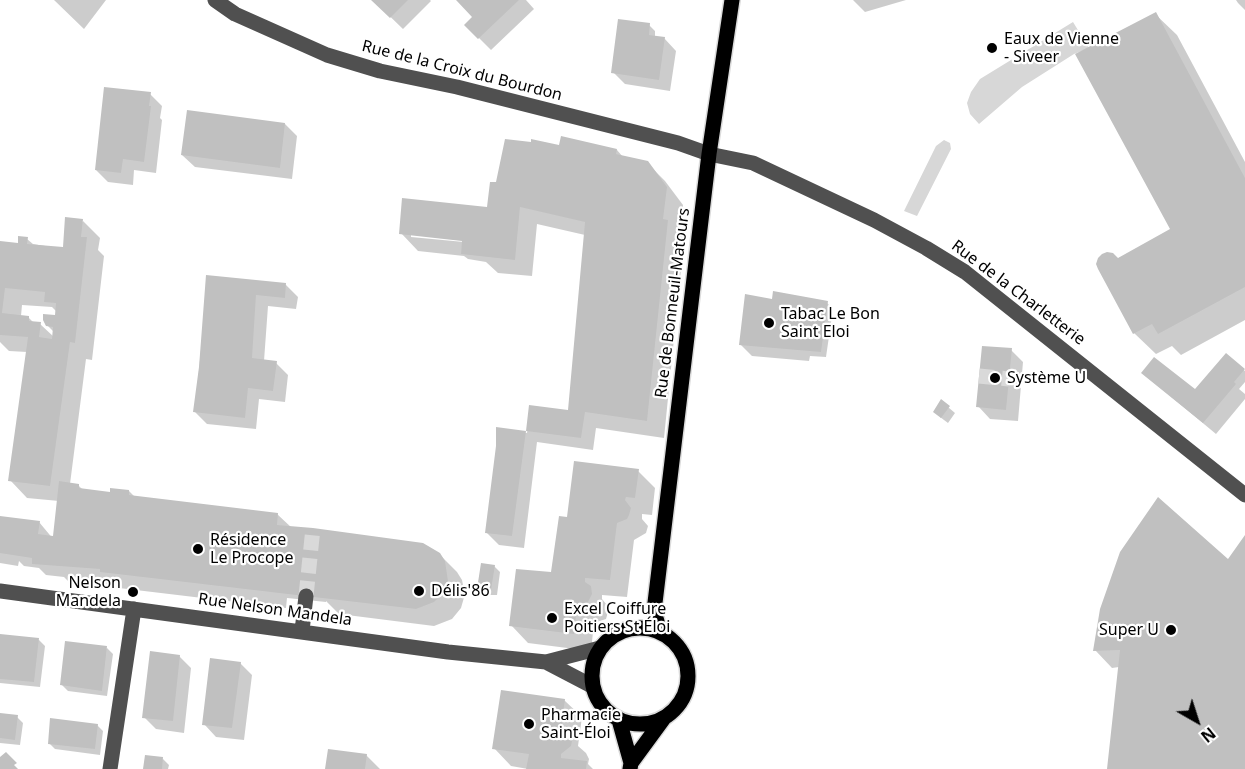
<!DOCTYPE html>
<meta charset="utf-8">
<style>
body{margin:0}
#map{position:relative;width:1245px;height:769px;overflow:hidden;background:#fff;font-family:"Noto Sans",sans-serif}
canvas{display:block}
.north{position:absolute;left:1167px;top:691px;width:60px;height:60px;-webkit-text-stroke:4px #fff;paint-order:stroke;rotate:141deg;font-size:16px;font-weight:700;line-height:24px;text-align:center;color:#000}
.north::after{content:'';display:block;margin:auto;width:21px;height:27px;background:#000;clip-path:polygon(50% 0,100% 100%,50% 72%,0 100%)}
</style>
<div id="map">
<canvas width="1245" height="769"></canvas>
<div class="north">N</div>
</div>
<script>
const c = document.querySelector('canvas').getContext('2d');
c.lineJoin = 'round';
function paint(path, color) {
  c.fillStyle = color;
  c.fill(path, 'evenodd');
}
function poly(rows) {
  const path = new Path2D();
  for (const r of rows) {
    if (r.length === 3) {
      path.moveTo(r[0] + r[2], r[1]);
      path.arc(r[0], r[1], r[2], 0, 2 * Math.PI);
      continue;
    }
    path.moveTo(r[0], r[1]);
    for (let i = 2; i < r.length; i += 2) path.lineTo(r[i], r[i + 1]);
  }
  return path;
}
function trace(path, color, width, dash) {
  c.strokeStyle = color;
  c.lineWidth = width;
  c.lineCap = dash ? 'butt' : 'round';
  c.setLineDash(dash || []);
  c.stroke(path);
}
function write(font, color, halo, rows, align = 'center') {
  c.font = font + ' "Noto Sans",sans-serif';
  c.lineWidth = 4.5;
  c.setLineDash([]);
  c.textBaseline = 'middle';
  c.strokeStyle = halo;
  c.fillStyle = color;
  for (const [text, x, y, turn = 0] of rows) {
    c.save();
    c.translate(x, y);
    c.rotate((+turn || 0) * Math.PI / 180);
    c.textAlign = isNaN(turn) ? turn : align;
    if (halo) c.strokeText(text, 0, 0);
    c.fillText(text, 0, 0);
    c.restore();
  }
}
paint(poly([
 [1073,22,1089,48,1074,54,1022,87,979,124,970,114,967,103,971,92,980,79],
 [944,140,950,143,951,149,917,216,904,211,936,146]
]), '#d7d7d7');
paint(poly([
 [54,0,106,0,84,29],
 [373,0,430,0,431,1,403,29],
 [458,0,526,0,534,9,491,50,466,25,474,17],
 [853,0,906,0,865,12],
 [1236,0,1245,0,1245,10,1238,3],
 [1155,14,1177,35,1245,162,1245,320,1181,355,1172,346,1156,354,1134,333,1117,259,1173,230],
 [649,25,655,31,655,37,664,38,676,51,670,91,625,84,613,72],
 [150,94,162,106,160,118,162,120,156,173,134,170,133,185,108,182,96,170],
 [285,124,297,136,292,179,195,167,182,155],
 [560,147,617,150,623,157,647,163,665,181,683,205,680,234,684,239,664,438,596,428,593,450,537,442,524,548,499,545,486,532,497,446,497,429,527,433,531,407,572,412,585,235,537,224,532,276,498,273,486,262,468,259,464,256,418,251,401,233,488,209,497,184],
 [411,234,464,239,464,242,411,237],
 [83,221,100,238,98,250,104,256,92,360,86,359,70,484,78,485,83,490,111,493,129,491,135,497,277,514,292,528,439,554,457,572,462,580,465,594,461,608,452,619,434,626,339,614,326,601,326,602,287,598,286,608,119,588,116,585,69,582,64,577,46,575,39,568,24,566,19,561,18,566,0,563,0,518,39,522,54,540,59,501,27,498,10,480,27,352,9,351,0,342,0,243,19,245,27,239,33,244,64,249],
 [22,305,52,307,57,312,56,316,47,325,54,332,54,337,40,324,34,323,28,317,21,316],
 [208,276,286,285,298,297,296,309,268,306,264,361,276,363,288,375,285,402,259,399,256,429,207,424,195,412],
 [773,300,827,303,833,309,826,357,810,356,809,361,752,356,740,344],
 [1011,350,1023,362,1018,421,990,419,978,406],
 [1226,356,1245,371,1245,382,1239,389,1245,394,1245,399,1216,434,1157,385,1195,391],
 [942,402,955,413,948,423,940,417],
 [638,471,655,488,652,515,642,514,642,519,648,526,646,533,634,540,627,597,602,595,602,599,607,605,608,612,606,619,594,623,591,651,528,643,511,625,553,574,568,519],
 [1245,538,1245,769,1108,769,1119,667,1112,668,1095,650,1229,562],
 [494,566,500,572,497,595,485,595,479,589],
 [0,636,39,640,45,646,40,687,0,683],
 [107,648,113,654,107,696,68,691,62,685],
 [179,656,191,668,184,733,156,729,144,717],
 [240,663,252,675,244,740,216,737,204,724],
 [564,700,582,717,578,746,586,753,589,759,588,764,593,769,528,769,511,766,494,748],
 [0,714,17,717,23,723,20,745,0,743],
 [97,725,103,731,100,755,55,749,49,743],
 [366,755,380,769,327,769],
 [163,759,169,765,168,769,145,769]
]), '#0003');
paint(poly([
 [371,0,408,0,390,18],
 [456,0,519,0,478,39,464,25,472,17],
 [1156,12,1245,178,1245,287,1158,334,1152,324,1133,334,1098,269,1096,264,1098,258,1102,254,1107,252,1113,253,1118,258,1170,229,1075,54],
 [618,19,650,23,649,35,665,37,659,80,611,73],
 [104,87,151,92,149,106,151,106,144,162,123,159,121,173,95,170],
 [187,110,285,123,280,168,181,155],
 [561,136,617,149,616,154,648,161,667,187,663,219,668,220,647,421,585,412,581,438,526,431,529,405,568,410,585,222,520,207,515,260,461,254,462,241,399,234,402,198,487,207,490,182,496,182,505,139,531,142,531,139,559,145],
 [65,217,83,219,81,237,87,237,75,343,70,342,50,486,8,481,28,337,0,335,0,241,18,243,18,236,28,237,27,244,63,247],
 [5,288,45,292,44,302,56,303,55,315,43,314,43,320,46,326,53,327,52,339,39,337,41,322,29,321,29,316,2,313],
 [206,275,286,283,285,298,256,295,252,358,277,361,273,391,248,388,245,418,193,412,199,367],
 [773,291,828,301,821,352,739,345,745,294,772,299],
 [982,346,1012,348,1006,410,976,407],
 [1226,353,1245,369,1234,382,1236,384,1203,423,1141,373,1154,357,1195,389],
 [941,399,950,406,941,418,933,412],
 [496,427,526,431,512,536,485,533,496,446],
 [574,461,639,469,635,498,626,497,625,500,631,508,629,515,627,519,617,523,610,580,585,578,585,582,591,586,592,594,588,602,577,606,574,634,509,626,516,569,551,572,559,516,567,517],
 [59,481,79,484,79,488,110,492,110,488,129,490,129,495,278,513,277,525,313,528,423,543,440,553,445,561,448,581,441,595,434,602,416,609,100,572,100,569,32,564,32,558,0,553,0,516,40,521,38,534,53,536],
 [1158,497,1228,559,1245,535,1245,769,1107,769,1120,650,1093,651,1100,609,1120,552],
 [481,563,495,565,491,590,477,589],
 [0,634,39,638,34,682,0,679],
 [65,641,107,646,102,691,60,685],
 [150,651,180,655,173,721,142,718],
 [210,658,241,662,232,728,202,725],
 [501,690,565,699,561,730,569,734,572,741,571,746,561,754,561,758,587,761,586,769,526,769,529,754,492,749],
 [0,713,18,715,15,740,0,738],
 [50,718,98,724,95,749,48,744],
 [328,749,367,754,365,769,325,769],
 [6,752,17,763,14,765,18,769,0,769,0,757],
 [145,755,163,757,162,769,143,769]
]), '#c0c0c0');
trace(poly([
 [979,376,1009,379],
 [306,596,313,528]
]), '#d9d9d9', 15, [15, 8]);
const major = poly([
 [640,676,48],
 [660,632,654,611,709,154,732,0],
 [619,720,631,763,630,769],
 [631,763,664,718]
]);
trace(major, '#dbdbdb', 18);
trace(poly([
 [215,0,235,14,327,55,380,71,457,87,678,143,709,154,753,163,874,220,926,248,965,272,1245,495],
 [0,591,448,652,546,662,592,686],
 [302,631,306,596],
 [546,662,600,648],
 [110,769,134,609]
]), '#505050', 15);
trace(major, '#000', 15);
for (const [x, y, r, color] of [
 [992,48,6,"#000"],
 [769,323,6,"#000"],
 [995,378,6,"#000"],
 [198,549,6,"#000"],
 [419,591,6,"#000"],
 [133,592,6,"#000"],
 [552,618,6,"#000"],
 [1171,630,6,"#000"],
 [529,724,6,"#000"]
]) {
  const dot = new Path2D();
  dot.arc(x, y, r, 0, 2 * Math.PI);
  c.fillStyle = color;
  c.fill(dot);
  trace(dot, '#fff', 2);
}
write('16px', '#000', '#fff', [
 ["Eaux de Vienne",1004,39],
 ["- Siveer",1004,57],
 ["Tabac Le Bon",781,314],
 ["Saint Eloi",781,332],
 ["Système U",1007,378],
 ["Résidence",210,540],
 ["Le Procope",210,558],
 ["Nelson",121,583,"right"],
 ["Mandela",121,601,"right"],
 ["Délis'86",431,591],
 ["Excel Coiffure",564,609],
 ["Poitiers St Éloi",564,627],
 ["Super U",1159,630,"right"],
 ["Pharmacie",541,715],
 ["Saint-Éloi",541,733]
], 'left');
write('16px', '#000', '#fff', [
 ["Rue de la Croix du Bourdon",462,71,14],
 ["Rue de la Charletterie",1018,293,37],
 ["Rue de Bonneuil-Matours",673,303,-83],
 ["Rue Nelson Mandela",275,610,8]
]);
</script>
